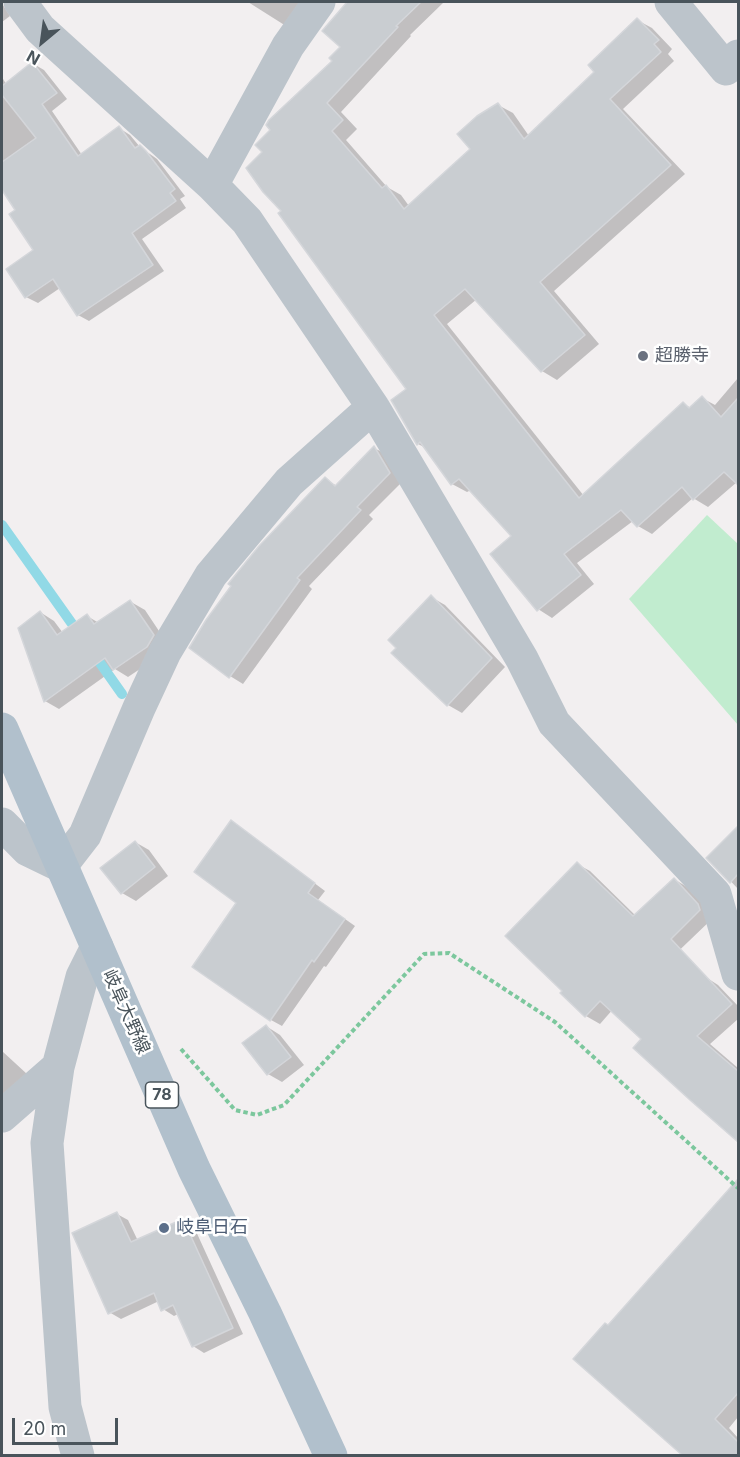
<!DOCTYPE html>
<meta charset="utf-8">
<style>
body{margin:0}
#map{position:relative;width:740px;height:1457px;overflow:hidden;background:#f2eff0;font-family:Inter,sans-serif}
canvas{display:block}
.frame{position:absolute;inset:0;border:3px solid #49545b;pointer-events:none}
.north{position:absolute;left:12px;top:12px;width:60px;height:60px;-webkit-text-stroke:4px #fff;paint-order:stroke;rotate:209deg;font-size:16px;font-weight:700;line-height:24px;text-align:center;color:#49545b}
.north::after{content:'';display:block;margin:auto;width:21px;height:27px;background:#49545b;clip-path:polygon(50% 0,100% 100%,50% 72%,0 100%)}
.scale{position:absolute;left:12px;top:1418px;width:106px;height:27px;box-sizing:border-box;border:3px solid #49545b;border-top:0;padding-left:8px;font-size:18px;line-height:21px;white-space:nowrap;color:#49545b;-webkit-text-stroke:4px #fff;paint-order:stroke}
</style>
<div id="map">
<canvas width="740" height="1457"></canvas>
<div class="frame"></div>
<div class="north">N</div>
<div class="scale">20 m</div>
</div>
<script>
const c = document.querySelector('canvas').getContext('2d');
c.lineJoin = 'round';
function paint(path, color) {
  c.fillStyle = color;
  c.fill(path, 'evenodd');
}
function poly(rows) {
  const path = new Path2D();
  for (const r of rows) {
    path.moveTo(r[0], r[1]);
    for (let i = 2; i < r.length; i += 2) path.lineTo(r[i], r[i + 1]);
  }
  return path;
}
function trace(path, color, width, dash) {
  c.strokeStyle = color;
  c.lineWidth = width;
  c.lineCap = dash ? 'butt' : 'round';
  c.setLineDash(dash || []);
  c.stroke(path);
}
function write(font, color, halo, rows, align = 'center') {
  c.font = font + ' Inter,"Noto Sans JP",sans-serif';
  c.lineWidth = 5;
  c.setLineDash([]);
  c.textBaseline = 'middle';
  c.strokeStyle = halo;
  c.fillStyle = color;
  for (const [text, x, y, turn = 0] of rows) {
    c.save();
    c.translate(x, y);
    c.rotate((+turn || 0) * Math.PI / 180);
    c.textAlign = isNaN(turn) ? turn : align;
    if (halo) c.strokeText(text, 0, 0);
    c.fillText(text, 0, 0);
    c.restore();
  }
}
paint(poly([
 [707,515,738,544,738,725,629,599]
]), '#c1eccf');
paint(poly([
 [248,2,302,2,286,26],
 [349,2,444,2,410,35,411,36,341,112,357,129,346,140,387,187,401,195,409,206,472,149,498,105,513,113,529,136,596,72,637,20,652,28,672,49,668,54,674,61,623,109,685,174,554,291,599,344,557,380,542,371,477,299,447,324,584,496,684,404,691,408,702,398,715,405,738,378,738,483,737,482,708,507,693,498,652,534,638,526,633,521,577,563,594,584,552,618,538,609,514,537,471,490,467,492,452,484,426,448,418,444,393,400,408,389,283,211,264,152,334,61,342,47,324,30],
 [3,5,10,16,2,22,2,6],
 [32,63,44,70,67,99,52,111,82,155,119,128,130,135,140,147,157,159,185,196,180,199,186,208,142,239,164,271,89,321,78,315,60,288,38,303,26,297,36,251,17,210,2,187,2,77,6,84],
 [374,448,388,455,403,481,369,515,373,519,309,586,312,589,243,684,230,676,325,479,337,486],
 [431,597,445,605,505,667,462,713,448,705,393,653],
 [131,602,145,610,167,643,161,655,128,677,115,669,59,709,45,701,40,612,54,621,63,633,87,616,99,623],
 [738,828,738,889,709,858],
 [242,829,325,891,318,900,355,926,326,967,324,966,282,1026,271,1020,239,902],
 [135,842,149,850,168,876,136,901,122,893,102,869],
 [577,864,590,871,636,916,674,879,687,887,711,913,713,918,617,1010,614,1008,600,1024,586,1016,562,993,564,991],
 [704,976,718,985,738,1006,738,1019,710,1044,738,1068,738,1140,691,1099,643,1039],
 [266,1026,280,1035,304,1065,282,1082,268,1074],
 [2,1051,40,1086,2,1121],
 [736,1206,738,1207,738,1417,729,1428,738,1438,738,1456,679,1456,681,1453,609,1327],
 [117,1214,128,1220,138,1241,183,1221,194,1227,243,1334,204,1353,193,1346,178,1314,174,1316,163,1309,159,1301,121,1319,109,1312]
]), '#0003');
trace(poly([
 [2,525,80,635],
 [91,650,122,694]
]), '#91d9e6', 10);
const building = poly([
 [347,2,421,2,396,26,398,27,327,103,343,120,332,131,382,188,386,185,404,209,470,149,457,134,477,116,498,103,524,139,594,72,588,65,637,18,659,40,654,44,661,52,610,99,671,165,540,282,585,335,541,372,465,289,434,315,579,498,683,402,689,408,702,396,721,417,738,398,738,485,724,472,693,500,682,487,637,527,621,510,564,554,581,575,537,611,490,554,511,536,459,479,451,485,420,442,417,445,391,400,406,389,278,213,281,211,263,192,246,168,262,152,255,145,270,130,266,125,269,120,332,61,329,58,340,47,322,31,347,2],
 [32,62,57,93,42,104,78,156,119,126,135,148,140,145,146,151,175,189,170,193,176,201,132,233,153,265,77,316,53,279,25,298,6,269,33,250,9,214,15,210,2,190,2,162,36,138,2,95,2,86,32,62],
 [374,446,390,473,357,507,361,510,297,578,300,580,229,678,189,648,206,620,231,586,228,584,259,546,325,477,335,486,374,446],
 [431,595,492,658,447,706,391,653,396,648,388,640,431,595],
 [130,600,154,635,147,647,113,670,105,658,44,702,18,628,40,611,57,635,87,614,94,624,130,600],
 [231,820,315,883,308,893,345,919,314,962,312,960,270,1021,192,967,236,903,194,872,231,820],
 [738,826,738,874,730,883,706,858,738,826],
 [135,841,155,867,121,894,100,868,135,841],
 [577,862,633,916,674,878,698,904,700,910,671,939,732,1004,697,1036,738,1071,738,1142,690,1100,633,1048,641,1039,600,1001,585,1017,560,993,562,991,505,936,577,862],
 [266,1025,291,1057,267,1075,242,1043,266,1025],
 [738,1179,738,1393,715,1419,738,1442,738,1455,682,1455,573,1359,605,1323,608,1325,738,1179],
 [117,1212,131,1242,183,1219,233,1328,192,1347,173,1305,161,1311,154,1293,108,1314,72,1233,117,1212]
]);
paint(building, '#c9cdd1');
trace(building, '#d4d6da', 1.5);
trace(poly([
 [181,1049,235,1110,257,1115,284,1105,424,954,449,953,555,1022,738,1188]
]), '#7cc79d', 4, [4.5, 3]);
trace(poly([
 [20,2,40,29,212,185,247,221,373,407,522,659,554,723,715,894,738,974],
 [671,2,726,69,738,56],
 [212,185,288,46,319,2],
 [2,824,28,850,61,866,85,835,139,708,165,652,211,575,289,482,373,407],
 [2,1116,58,1067],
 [78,1456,65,1407,47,1143,58,1067,82,977,97,947]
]), '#bcc4cb', 33);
trace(poly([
 [2,729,194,1169,265,1313,331,1456]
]), '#b1c0cc', 33);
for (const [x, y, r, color] of [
 [643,356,6,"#6b7280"],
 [164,1228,6,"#5c6f8a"]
]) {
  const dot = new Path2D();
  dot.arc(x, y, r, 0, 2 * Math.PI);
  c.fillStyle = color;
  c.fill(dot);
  trace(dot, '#fff', 2);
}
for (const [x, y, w] of [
 [162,1095,33]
]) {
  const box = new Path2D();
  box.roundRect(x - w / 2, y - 13, w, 26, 4.5);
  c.fillStyle = '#fff';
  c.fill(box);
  trace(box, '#49545b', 1.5);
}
write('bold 16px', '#49545b', null, [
 ["78",162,1095]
]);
write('18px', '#5b616d', '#fff', [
 ["超勝寺",655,356]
], 'left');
write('18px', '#49545b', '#fff', [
 ["岐阜大野線",126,1012,66]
]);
write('18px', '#4e5e75', '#fff', [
 ["岐阜日石",176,1228]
], 'left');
</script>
